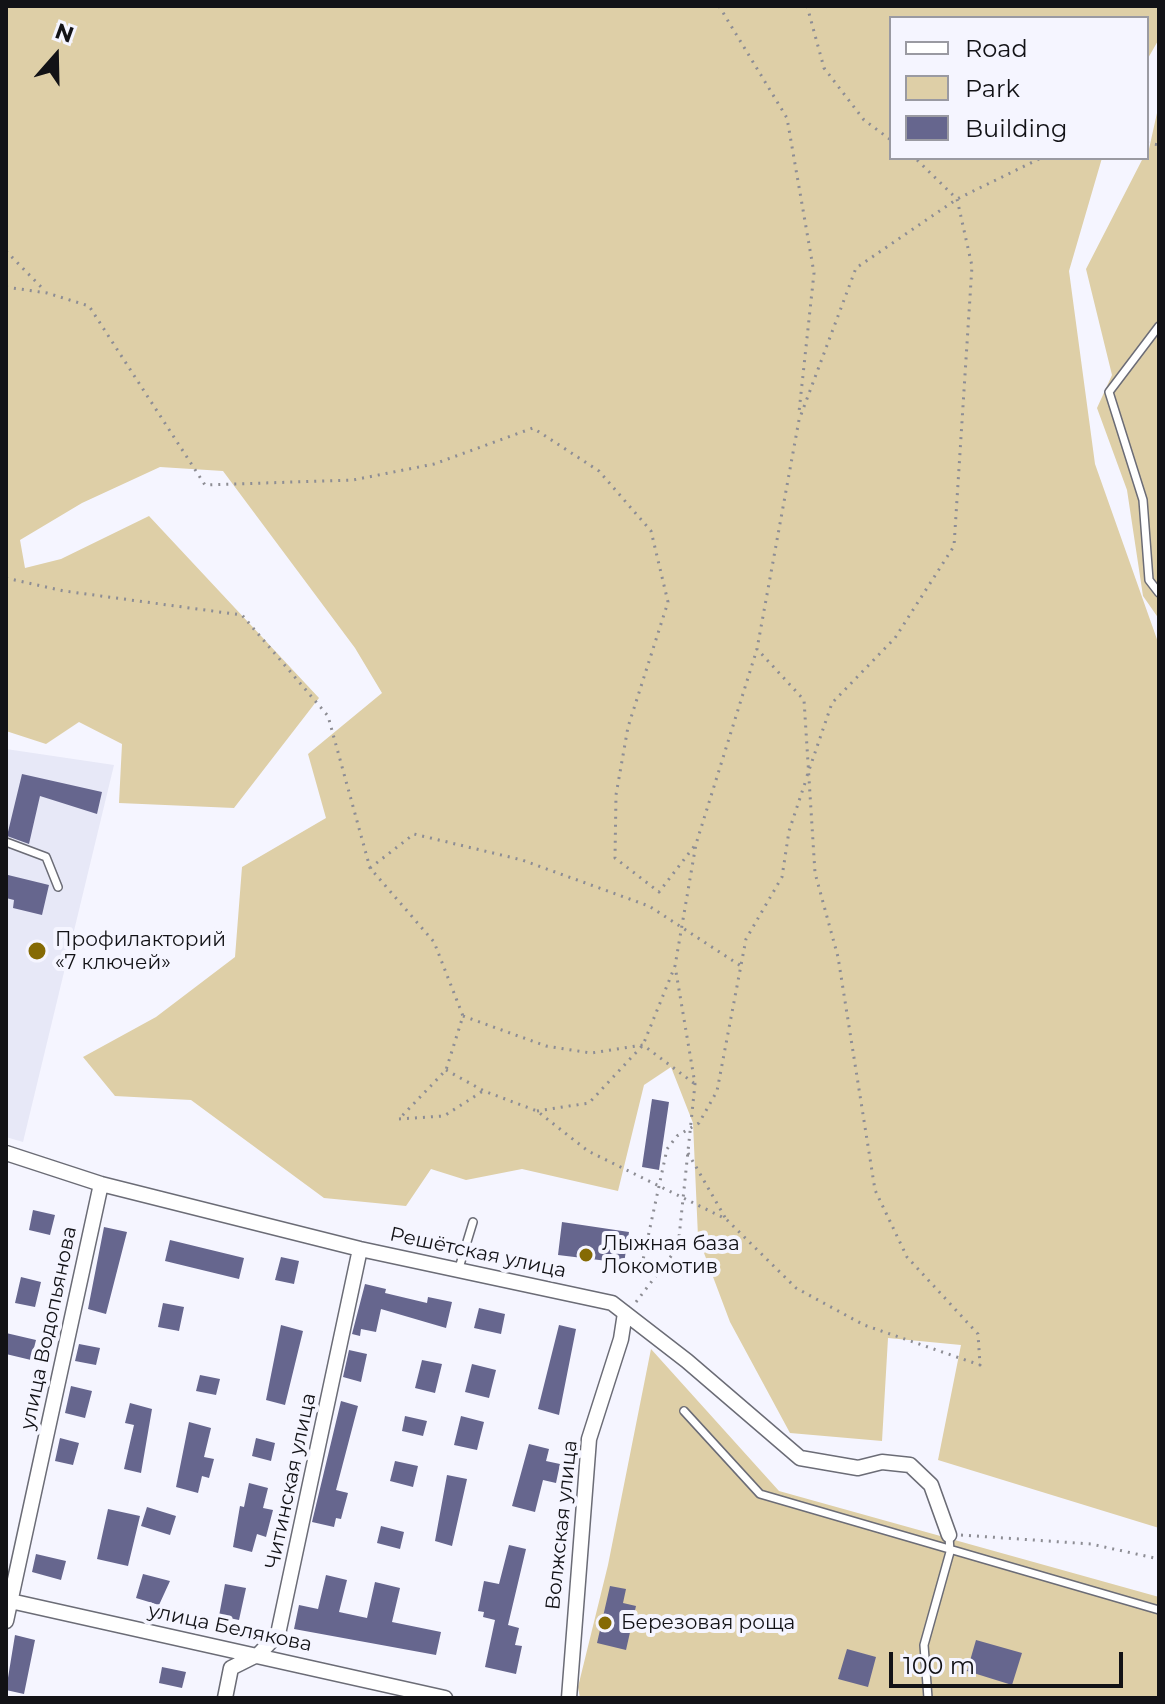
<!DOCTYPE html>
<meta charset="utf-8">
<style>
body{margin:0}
#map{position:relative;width:1165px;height:1704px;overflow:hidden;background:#f5f5ff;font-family:Montserrat,sans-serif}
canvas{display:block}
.frame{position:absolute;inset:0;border:8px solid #121216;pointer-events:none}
.legend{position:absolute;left:889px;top:16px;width:260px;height:144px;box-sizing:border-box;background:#f5f5ff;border:2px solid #9a9aa2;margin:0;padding:10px 14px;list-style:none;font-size:24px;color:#121216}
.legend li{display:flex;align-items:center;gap:16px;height:40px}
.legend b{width:40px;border:2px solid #9a9aa2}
.north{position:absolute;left:16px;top:16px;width:80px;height:80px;-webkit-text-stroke:6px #f5f5ff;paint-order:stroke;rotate:20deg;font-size:22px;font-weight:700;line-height:32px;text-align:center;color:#121216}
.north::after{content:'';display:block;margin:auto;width:28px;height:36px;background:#121216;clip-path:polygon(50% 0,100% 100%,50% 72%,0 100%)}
.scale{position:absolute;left:889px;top:1652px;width:234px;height:36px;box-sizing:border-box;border:4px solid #121216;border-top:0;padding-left:10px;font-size:24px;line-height:28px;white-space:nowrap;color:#121216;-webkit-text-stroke:6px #f5f5ff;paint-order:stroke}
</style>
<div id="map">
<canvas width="1165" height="1704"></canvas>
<div class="frame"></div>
<ul class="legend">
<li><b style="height:10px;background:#fff"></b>Road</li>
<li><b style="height:22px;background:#decfa7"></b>Park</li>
<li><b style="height:22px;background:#66668e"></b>Building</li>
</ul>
<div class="north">N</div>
<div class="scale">100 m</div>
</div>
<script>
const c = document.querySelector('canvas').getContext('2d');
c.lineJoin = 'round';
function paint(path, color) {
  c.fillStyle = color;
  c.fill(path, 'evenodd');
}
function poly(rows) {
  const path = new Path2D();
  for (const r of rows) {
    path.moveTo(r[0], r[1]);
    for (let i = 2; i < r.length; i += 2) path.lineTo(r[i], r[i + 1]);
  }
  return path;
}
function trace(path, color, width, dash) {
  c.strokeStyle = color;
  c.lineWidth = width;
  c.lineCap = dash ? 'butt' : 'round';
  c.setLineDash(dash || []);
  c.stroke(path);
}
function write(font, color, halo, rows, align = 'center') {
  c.font = font + ' Montserrat,sans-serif';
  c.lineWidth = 8;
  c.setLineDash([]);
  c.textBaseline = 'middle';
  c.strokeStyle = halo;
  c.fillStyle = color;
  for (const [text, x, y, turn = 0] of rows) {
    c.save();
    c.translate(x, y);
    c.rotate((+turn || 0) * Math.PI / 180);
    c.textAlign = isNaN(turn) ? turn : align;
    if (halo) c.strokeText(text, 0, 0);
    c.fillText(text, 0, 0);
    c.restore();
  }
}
paint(poly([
 [6,749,114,765,23,1142,6,1137]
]), '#e7e8f7');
paint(poly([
 [6,6,1159,6,1159,39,1147,60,1147,18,891,18,891,158,1102,158,1069,271,1095,464,1159,645,1159,1528,938,1460,961,1345,888,1338,882,1441,790,1433,730,1322,698,1237,693,1123,671,1067,644,1085,618,1191,522,1169,466,1180,431,1169,406,1206,324,1198,191,1100,115,1096,83,1057,156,1017,235,957,242,867,326,818,308,754,382,693,355,648,223,471,160,467,82,503,20,540,25,568,61,559,149,516,319,698,234,808,119,803,122,744,79,722,46,744,6,731],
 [1159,104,1159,619,1143,596,1127,490,1097,408,1112,375,1086,269,1143,158,1147,158],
 [651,1349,779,1491,1159,1597,1159,1698,580,1698,578,1687,608,1565]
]), '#decfa7');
paint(poly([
 [22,774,102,792,97,814,40,796,29,844,7,836],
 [8,875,49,885,42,915,13,908,14,900,6,898],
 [652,1099,669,1102,659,1170,642,1167],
 [33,1210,55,1215,50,1235,29,1230],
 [562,1222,629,1232,624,1263,558,1255],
 [104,1227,127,1232,106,1314,88,1309],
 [170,1240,244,1258,239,1279,165,1261],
 [281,1257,299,1261,294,1284,275,1280],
 [21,1277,41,1282,35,1307,15,1303],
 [365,1284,386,1289,385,1293,427,1303,428,1297,452,1302,446,1328,381,1309,376,1332,361,1329,360,1336,352,1334],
 [163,1303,184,1307,179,1331,158,1327],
 [479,1308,505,1314,501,1334,474,1328],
 [281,1325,303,1331,285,1405,266,1400],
 [559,1325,576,1329,559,1415,538,1409],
 [6,1333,36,1340,31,1360,6,1354],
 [79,1344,100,1348,96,1365,75,1361],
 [349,1350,367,1354,361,1382,343,1377],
 [422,1360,442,1364,435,1393,415,1388],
 [472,1364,496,1370,489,1398,465,1392],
 [200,1375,220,1379,216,1395,196,1391],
 [71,1386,92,1391,85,1418,65,1413],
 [341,1401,358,1406,336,1490,348,1493,341,1519,336,1518,334,1527,312,1522],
 [130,1403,152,1409,141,1473,124,1469,134,1425,125,1423],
 [405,1416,427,1421,423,1436,402,1431],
 [461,1416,484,1422,477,1450,454,1445],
 [189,1422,211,1428,204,1457,214,1459,209,1478,202,1476,198,1493,176,1487],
 [60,1438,79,1443,73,1465,55,1461],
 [256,1438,275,1443,271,1461,252,1456],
 [529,1444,549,1449,546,1461,560,1464,556,1483,543,1480,535,1512,512,1506],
 [395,1461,418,1466,413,1487,390,1481],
 [447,1475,467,1479,452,1546,435,1541],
 [249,1483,268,1488,263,1508,273,1510,266,1537,257,1534,252,1552,233,1547,240,1506,244,1507],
 [147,1507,176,1516,170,1535,141,1526],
 [108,1509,140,1516,128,1566,97,1559],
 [381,1526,404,1532,400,1549,377,1543],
 [509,1545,526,1549,508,1625,519,1628,515,1645,522,1646,516,1674,485,1667,495,1620,483,1617,484,1612,478,1611,484,1581,499,1584],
 [36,1554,66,1561,61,1580,32,1572],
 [143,1574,170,1581,159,1605,136,1598],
 [326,1575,347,1580,339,1612,367,1618,375,1582,400,1588,392,1622,441,1632,436,1655,294,1629,299,1605,318,1609],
 [225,1584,246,1588,239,1620,219,1616],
 [610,1586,626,1589,623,1603,636,1606,626,1650,597,1643],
 [15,1635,35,1640,24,1694,6,1690],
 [976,1640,1022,1653,1012,1685,967,1671],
 [847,1649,876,1657,868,1687,838,1679],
 [162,1667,186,1672,182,1688,159,1683]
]), '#66668e');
const service = poly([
 [1159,326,1109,392,1143,500,1149,580,1159,593],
 [6,842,46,857,58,887],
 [459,1268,473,1222],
 [684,1411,760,1494,1159,1610],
 [928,1698,924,1645,950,1552,949,1536]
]);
const minor = poly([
 [6,1153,101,1184,360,1249,612,1303,687,1361,800,1458,858,1468,882,1462,910,1465,931,1485,949,1535],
 [6,1600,445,1698],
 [6,1621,101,1184],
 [225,1698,231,1668,259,1654,278,1634,360,1249],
 [569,1698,589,1439,621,1339,625,1313]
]);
trace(service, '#6b6c76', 10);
trace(minor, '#6b6c76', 17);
trace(poly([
 [719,6,787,118,814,273,799,412],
 [807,6,824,68,864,120,891,140],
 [1147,143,1159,145],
 [6,251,45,291],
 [6,287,47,293,89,306,205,485,353,480,434,464,533,428,599,471,651,531,668,602,628,727,616,795,615,858,659,892,696,844],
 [6,578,64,591,242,615,328,716,370,868,434,942,463,1016,446,1070,399,1119],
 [807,776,832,703,895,638,954,546,972,266,957,199,915,158],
 [370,868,414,834,522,860,649,906,741,966],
 [463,1016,546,1046,591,1053,643,1045,695,1084],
 [446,1070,484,1091,537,1111,588,1151,726,1219,796,1288,864,1325,980,1365,978,1334,907,1257,875,1190,838,957,815,873,804,700,757,649],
 [537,1111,589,1103,643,1045,675,966,696,844,757,649,799,420,856,268,957,199,1041,158],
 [399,1119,444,1116,483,1091],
 [688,1153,726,1219],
 [640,1274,667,1149,677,1136,699,1123,717,1091,746,939,782,877,789,831,805,783],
 [636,1302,678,1247,695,1084,675,966],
 [961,1535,1091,1544,1159,1559]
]), '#8d8d94', 3, [2, 6]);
trace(service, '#fff', 7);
trace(minor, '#fff', 14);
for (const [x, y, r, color] of [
 [37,951,10,"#856a04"],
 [586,1255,8,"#856a04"],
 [605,1623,8,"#856a04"]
]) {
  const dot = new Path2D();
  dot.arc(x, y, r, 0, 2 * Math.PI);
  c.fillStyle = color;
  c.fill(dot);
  trace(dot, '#f5f5ff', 3);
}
write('20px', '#121216', '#f5f5ff', [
 ["Профилакторий",55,940],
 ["«7 ключей»",55,963],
 ["Лыжная база",602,1244],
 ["Локомотив",602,1267],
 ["Березовая роща",621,1623]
], 'left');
write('20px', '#121216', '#f5f5ff', [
 ["Решётская улица",478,1253,12],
 ["улица Водопьянова",49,1328,-78],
 ["Читинская улица",291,1481,-78],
 ["Волжская улица",562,1525,-84],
 ["улица Белякова",230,1628,12]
]);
</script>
